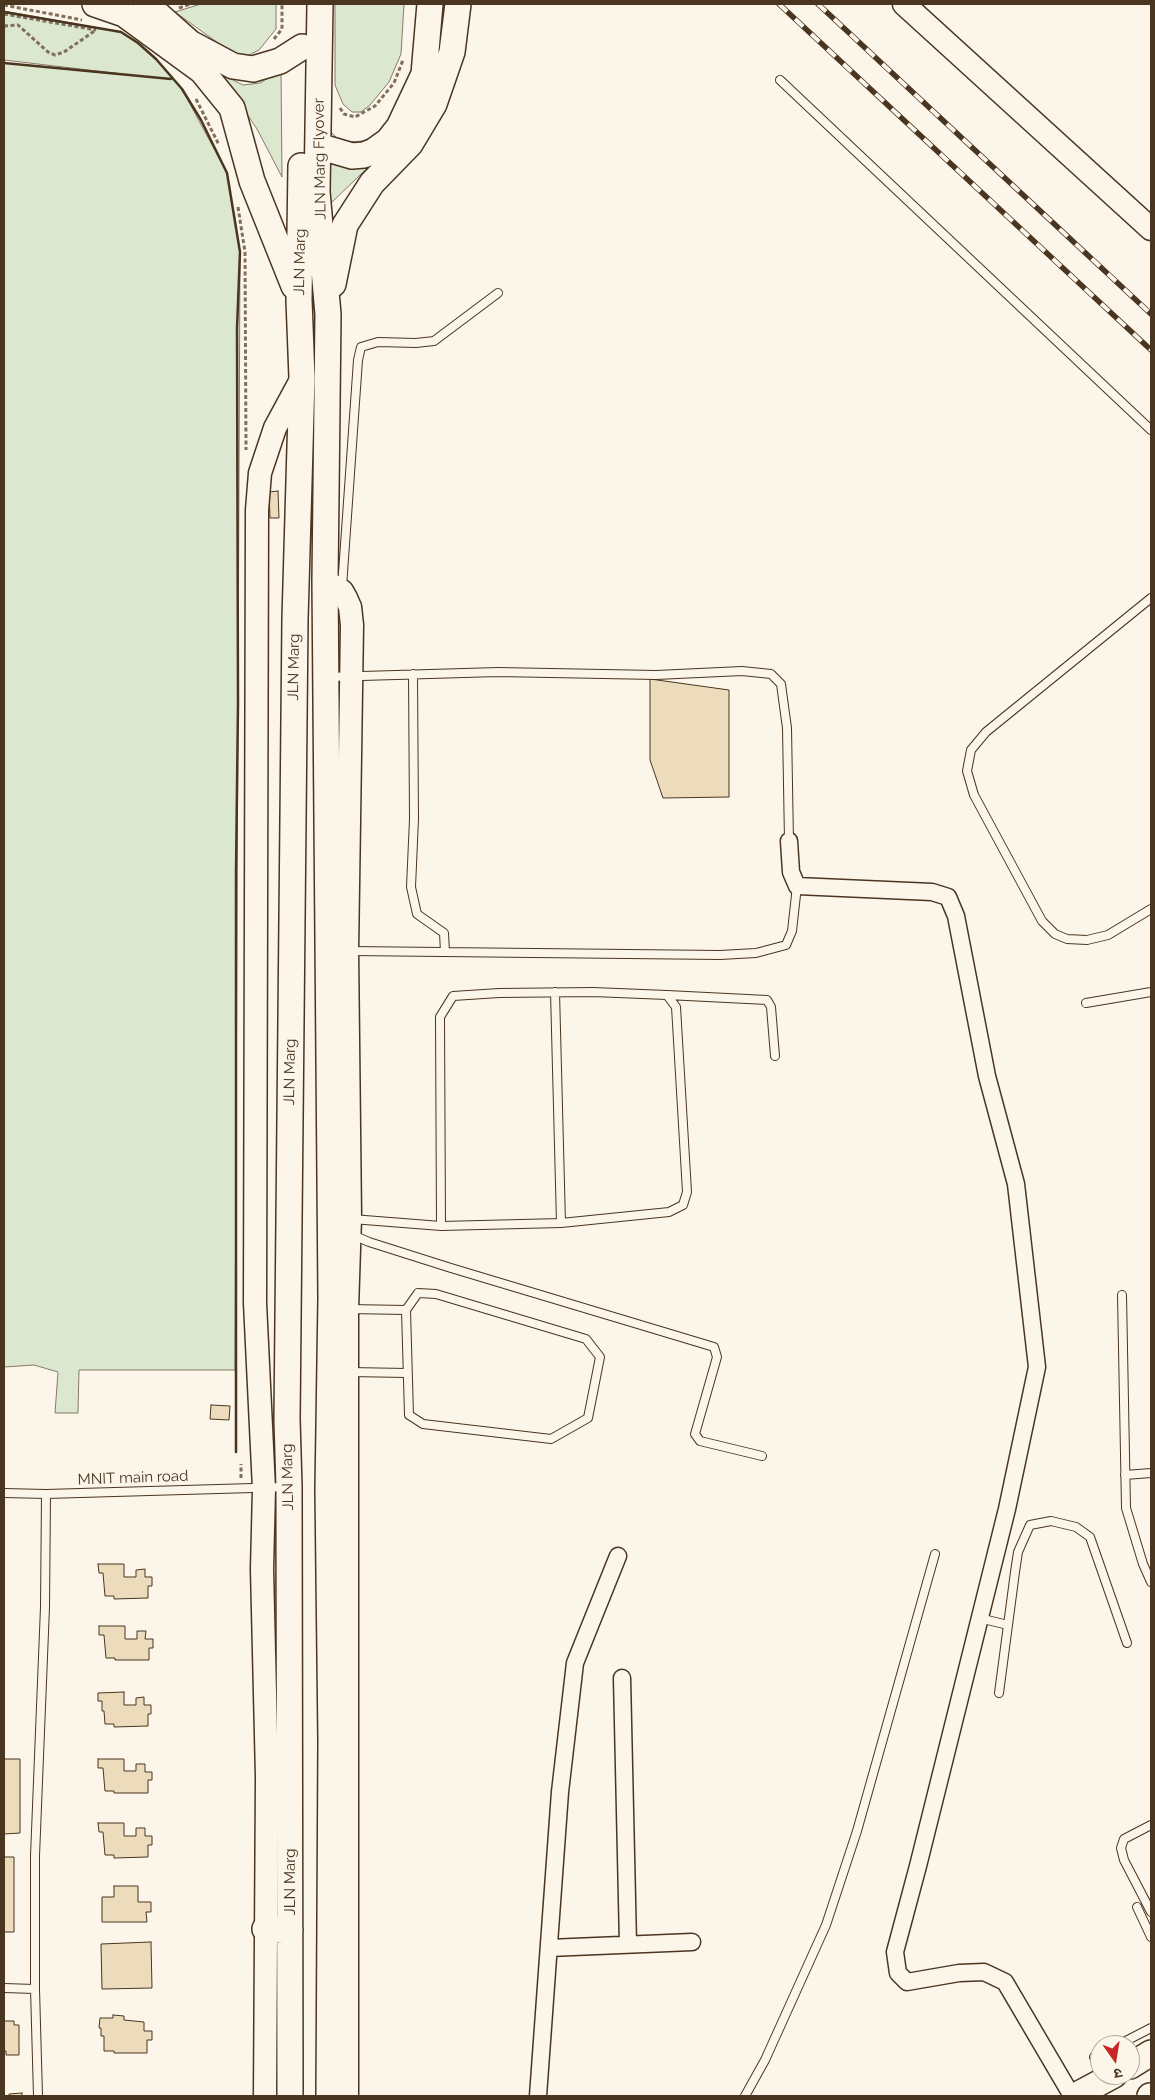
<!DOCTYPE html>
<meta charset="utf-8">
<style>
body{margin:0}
#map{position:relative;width:1155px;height:2100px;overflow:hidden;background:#fbf6e9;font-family:Raleway,"Noto Sans Devanagari",sans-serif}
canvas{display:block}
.frame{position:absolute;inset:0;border:5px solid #4a3520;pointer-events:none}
.north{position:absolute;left:1090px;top:2035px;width:50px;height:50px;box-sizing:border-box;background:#fbf6e9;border:1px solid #b4a999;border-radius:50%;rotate:167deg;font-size:14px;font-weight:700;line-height:20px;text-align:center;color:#4a3520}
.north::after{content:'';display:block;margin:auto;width:18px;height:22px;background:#c62828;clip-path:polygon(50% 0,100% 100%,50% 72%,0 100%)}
</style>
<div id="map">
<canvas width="1155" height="2100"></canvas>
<div class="frame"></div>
<div class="north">उ</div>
</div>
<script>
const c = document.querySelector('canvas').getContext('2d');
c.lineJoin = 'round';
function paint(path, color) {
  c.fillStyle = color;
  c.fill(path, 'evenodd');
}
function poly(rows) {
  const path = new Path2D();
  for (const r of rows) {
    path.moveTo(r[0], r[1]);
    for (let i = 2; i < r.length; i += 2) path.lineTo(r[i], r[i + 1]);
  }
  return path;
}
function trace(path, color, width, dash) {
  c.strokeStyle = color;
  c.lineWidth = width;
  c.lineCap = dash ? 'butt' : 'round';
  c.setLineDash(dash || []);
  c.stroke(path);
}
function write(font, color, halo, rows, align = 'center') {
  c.font = font + ' Raleway,sans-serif';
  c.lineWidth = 4;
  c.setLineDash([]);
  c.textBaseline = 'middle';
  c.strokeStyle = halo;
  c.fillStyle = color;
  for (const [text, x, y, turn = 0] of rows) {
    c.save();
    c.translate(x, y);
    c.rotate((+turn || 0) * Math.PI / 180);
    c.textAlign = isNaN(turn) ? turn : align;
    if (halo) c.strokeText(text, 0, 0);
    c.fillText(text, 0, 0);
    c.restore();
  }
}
const green = poly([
 [201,4,276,4,276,29,259,50,247,56,238,55,218,43,175,12,201,4],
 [335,4,404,4,401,54,389,82,370,105,361,112,352,112,343,104,335,85,335,4],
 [4,11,121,32,138,43,156,59,182,89,227,173,240,252,235,1370,79,1370,78,1413,55,1413,58,1372,34,1365,4,1367,4,63,131,75,4,60,4,11],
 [182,45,221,74,243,85,260,83,281,70,282,177,257,129,232,92,182,45],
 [330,131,339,140,349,142,363,141,379,134,382,154,332,202,326,202,330,131]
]);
paint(green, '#dce7d0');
trace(green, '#887966', 1);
const building = poly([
 [278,491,279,518,270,518,269,492,278,491],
 [650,679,729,690,729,797,663,798,650,760,650,679],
 [211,1405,230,1406,229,1420,210,1419,211,1405],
 [98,1564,124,1564,124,1577,136,1577,136,1570,145,1569,145,1577,152,1577,152,1586,148,1586,148,1598,114,1599,114,1596,105,1596,103,1573,99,1573,98,1564],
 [99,1626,125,1626,125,1639,137,1639,137,1631,146,1631,145,1639,153,1639,153,1648,149,1648,149,1660,115,1660,115,1658,106,1658,104,1635,99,1635,99,1626],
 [124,1692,124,1705,136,1705,136,1698,144,1697,144,1705,151,1705,151,1714,148,1714,148,1726,114,1727,114,1724,105,1724,104,1711,102,1711,102,1701,98,1701,98,1693,124,1692],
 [4,1759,20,1759,20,1833,4,1834,4,1759],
 [98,1759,124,1759,124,1771,136,1771,136,1764,145,1764,145,1772,152,1772,152,1780,148,1780,148,1793,114,1793,114,1791,105,1791,103,1768,98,1768,98,1759],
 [98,1823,124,1823,124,1836,136,1836,136,1828,145,1828,145,1836,152,1836,152,1845,148,1845,148,1857,114,1858,114,1855,105,1855,103,1832,99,1832,98,1823],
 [4,1857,14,1857,14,1932,4,1932,4,1857],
 [114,1886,138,1886,138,1902,151,1902,151,1912,146,1912,147,1922,102,1922,102,1897,114,1897,114,1886],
 [151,1942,152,1988,102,1989,101,1944,151,1942],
 [113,2015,124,2016,124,2020,144,2022,144,2031,152,2031,152,2040,147,2040,147,2053,114,2053,114,2051,104,2051,104,2036,101,2036,101,2028,99,2028,100,2018,113,2018,113,2015],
 [4,2021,14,2021,14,2025,19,2025,19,2055,6,2055,6,2051,4,2051,4,2021],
 [22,2093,22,2096,9,2096,9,2094,22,2093]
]);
paint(building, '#ecdcbc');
trace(building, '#4a3520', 1);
const lane = poly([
 [780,80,1151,430],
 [342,587,358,360,361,347,378,342,416,343,434,341,498,293],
 [1151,598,986,732,971,750,967,771,974,795,1042,921,1055,934,1067,939,1087,940,1108,935,1151,909],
 [413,674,414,819,411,887,417,914,444,933,445,952],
 [328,677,498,672,656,675,742,671,771,674,781,684,787,728,789,841],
 [350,951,720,955,756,953,786,945,792,931,797,886],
 [555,992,561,1223],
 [667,995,767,1000,771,1007,775,1056],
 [1086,1003,1151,992],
 [352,1219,441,1226,561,1223,669,1212,683,1205,687,1192,676,1007,667,995,593,992,499,993,453,996,440,1017,441,1226],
 [353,1235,369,1242,451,1268,714,1347,717,1357,695,1434,700,1441,762,1456],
 [418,1293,436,1294,586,1339,600,1357,588,1418,551,1439,423,1424,409,1415,406,1310,418,1293],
 [1122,1295,1126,1508,1143,1564,1151,1582],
 [348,1309,406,1310],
 [349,1372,407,1373],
 [1125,1475,1151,1473],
 [4,1493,46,1494,287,1487],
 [979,1618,1008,1625],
 [999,1693,1015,1572,1018,1552,1030,1525,1051,1521,1076,1527,1090,1537,1127,1643],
 [1151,1825,1124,1839,1121,1848,1124,1860,1151,1912],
 [1137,1907,1151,1937],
 [4,1988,35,1989],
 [1118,2045,1151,2028],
 [1100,2054,1094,2057,1100,2068],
 [38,2096,35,1989,35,1856,45,1607,46,1494],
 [745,2096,765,2060,826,1925,857,1831,935,1554]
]);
const street = poly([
 [789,841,791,872,797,886,932,892,948,897,956,916,987,1076,1016,1184,1037,1367,1007,1509,918,1866,895,1952,898,1973,907,1982,959,1973,984,1972,1005,1982,1072,2096],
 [622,1678,628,1944],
 [549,1948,692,1942],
 [538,2096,560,1792,575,1663,618,1556]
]);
const secondary = poly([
 [904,4,1151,229],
 [325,581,342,591,346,598,350,607,352,625,347,951,350,1218,347,1309,347,2096],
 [265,2096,267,1777,262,1569,264,1489,255,1303,257,510,260,473,275,428,302,378]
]);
const primary = poly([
 [95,4,124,14,202,71,232,108,252,181,294,286],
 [146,4,190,43,233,66,253,69,280,61,302,47],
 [320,4,317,192,328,314,325,581,331,1298,328,1490,331,1741,329,2096],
 [318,146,352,156,364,155,374,151,388,141,399,127,424,74,430,4],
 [333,284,345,225,372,183,410,144,434,104,452,52,458,4],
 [265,1929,290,1930],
 [1130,2066,1151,2053],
 [290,2096,289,1487,287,1419,295,619,302,378,299,300,301,166],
 [1075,2096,1114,2075],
 [1150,2096,1151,2096]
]);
trace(lane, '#4a3520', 10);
trace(street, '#4a3520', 19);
trace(secondary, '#4a3520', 25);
trace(primary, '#4a3520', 28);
trace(poly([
 [4,5,82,20],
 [179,8,191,4],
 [4,14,96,30],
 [4,26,18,25,48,52,55,55,64,52,96,30],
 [274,39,282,29,282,4],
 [196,99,219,145],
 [340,108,344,114,355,117,375,106,394,83,403,60],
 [238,207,245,252,246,450],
 [241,1478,241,1464]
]), '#7f6f5c', 3, [4, 2.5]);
trace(lane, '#fbf6e9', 8);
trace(street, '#fbf6e9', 16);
trace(secondary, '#fbf6e9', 22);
trace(primary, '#fbf6e9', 25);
const rail = poly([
 [779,4,1151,350],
 [818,4,1151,314]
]);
trace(rail, '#4a3520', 5.5);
trace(rail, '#fbf6e9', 4, [11]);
trace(poly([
 [4,12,121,32,138,43,156,59,182,89,201,120,227,173,240,252,237,328,238,703,236,872,236,1452],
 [4,63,171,79]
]), '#4a3520', 2.5);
write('15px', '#4a3520', '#fbf6e9', [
 ["JLN Marg Flyover",320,159,-91],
 ["JLN Marg",300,262,-89],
 ["JLN Marg",294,667,-89],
 ["JLN Marg",290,1072,-89],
 ["JLN Marg",288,1477,-91],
 ["MNIT main road",133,1478,-2],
 ["JLN Marg",290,1882,-90]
]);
</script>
